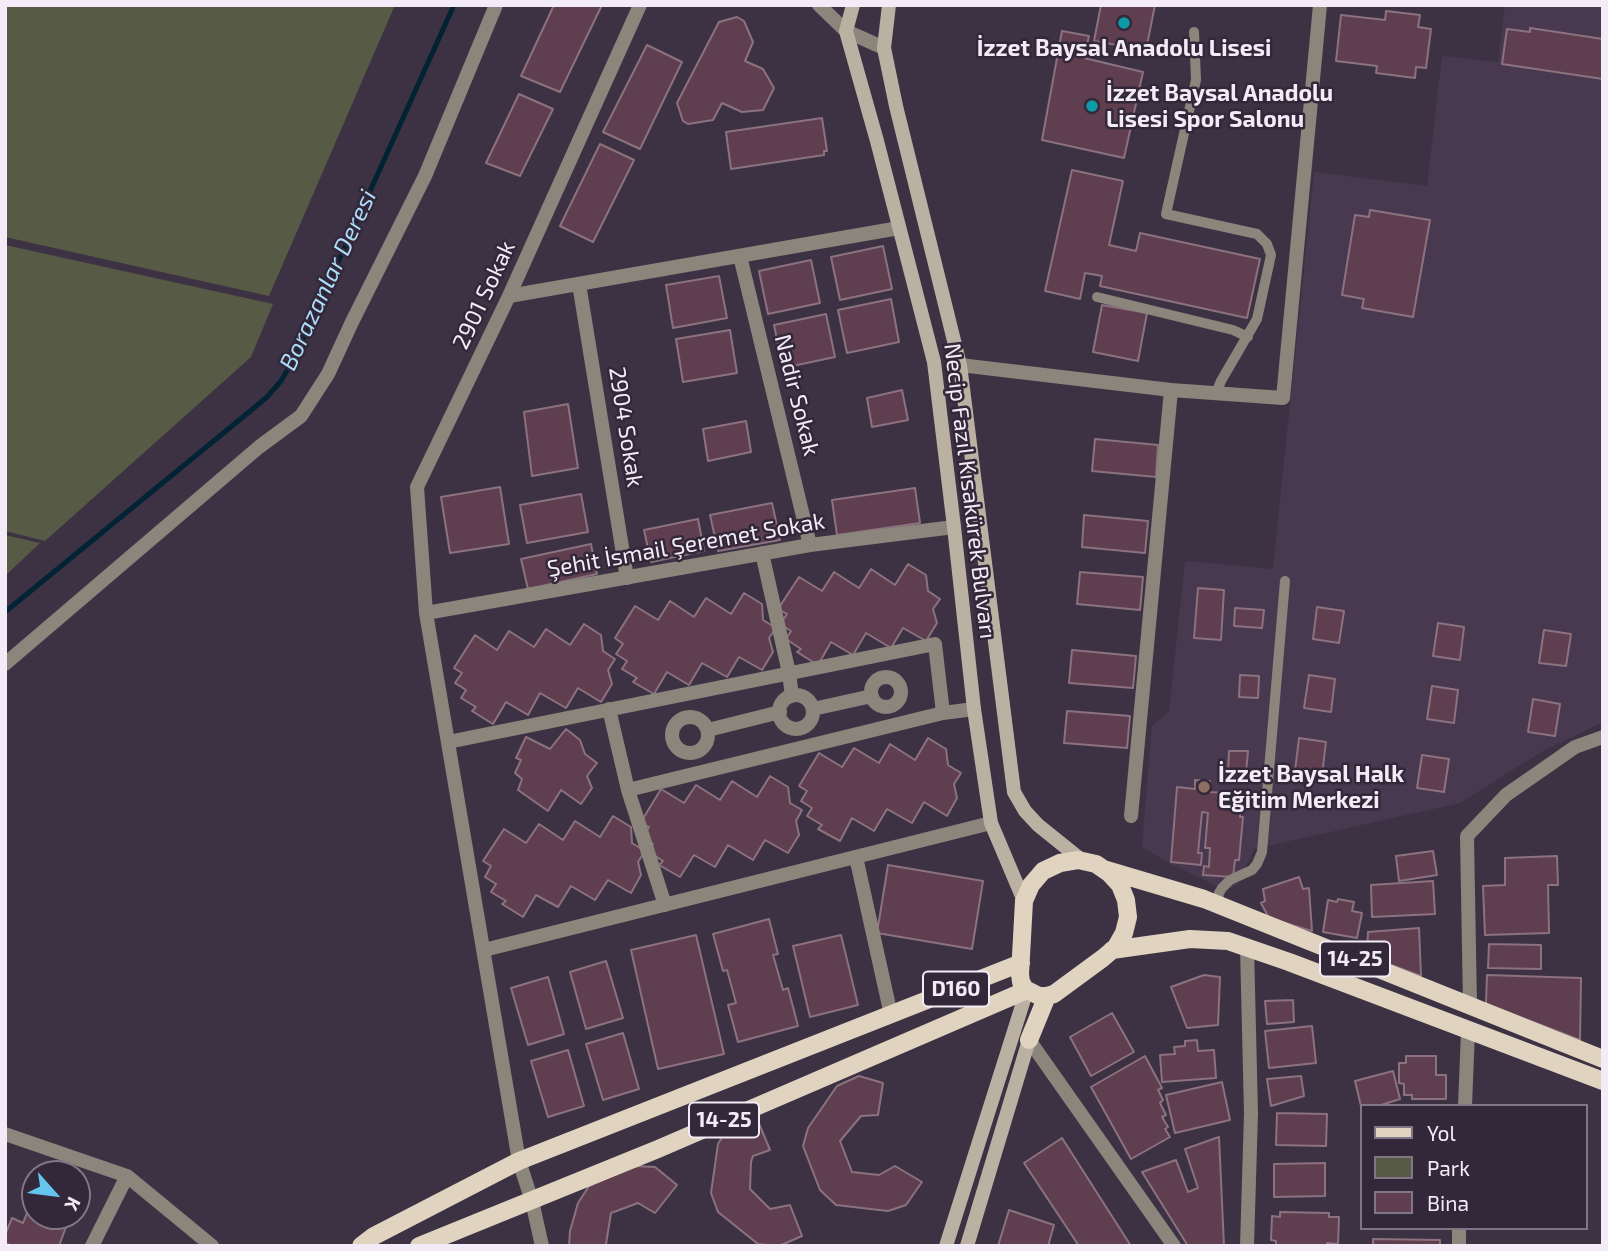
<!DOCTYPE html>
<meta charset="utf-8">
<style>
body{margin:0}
#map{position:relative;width:1608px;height:1251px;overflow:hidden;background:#3d3244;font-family:"Exo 2",sans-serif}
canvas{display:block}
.frame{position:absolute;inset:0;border:7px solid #f3ecf8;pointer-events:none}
.legend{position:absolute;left:1360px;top:1104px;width:228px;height:126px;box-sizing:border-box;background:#332839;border:2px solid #807685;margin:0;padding:9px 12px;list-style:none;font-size:21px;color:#f3ecf8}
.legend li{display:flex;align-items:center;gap:14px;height:35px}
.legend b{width:35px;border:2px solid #807685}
.north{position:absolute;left:21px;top:1160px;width:70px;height:70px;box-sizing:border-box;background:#332839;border:2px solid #807685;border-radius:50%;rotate:118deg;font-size:19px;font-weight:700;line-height:28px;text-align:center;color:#f3ecf8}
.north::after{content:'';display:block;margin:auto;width:24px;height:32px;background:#65c5ee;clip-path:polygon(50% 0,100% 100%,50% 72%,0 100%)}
</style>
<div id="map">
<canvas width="1608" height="1251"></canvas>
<div class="frame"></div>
<ul class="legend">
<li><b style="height:9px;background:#e0d3c0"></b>Yol</li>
<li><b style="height:19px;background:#575a44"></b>Park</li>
<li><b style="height:19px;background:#5e3e4f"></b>Bina</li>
</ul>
<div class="north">K</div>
</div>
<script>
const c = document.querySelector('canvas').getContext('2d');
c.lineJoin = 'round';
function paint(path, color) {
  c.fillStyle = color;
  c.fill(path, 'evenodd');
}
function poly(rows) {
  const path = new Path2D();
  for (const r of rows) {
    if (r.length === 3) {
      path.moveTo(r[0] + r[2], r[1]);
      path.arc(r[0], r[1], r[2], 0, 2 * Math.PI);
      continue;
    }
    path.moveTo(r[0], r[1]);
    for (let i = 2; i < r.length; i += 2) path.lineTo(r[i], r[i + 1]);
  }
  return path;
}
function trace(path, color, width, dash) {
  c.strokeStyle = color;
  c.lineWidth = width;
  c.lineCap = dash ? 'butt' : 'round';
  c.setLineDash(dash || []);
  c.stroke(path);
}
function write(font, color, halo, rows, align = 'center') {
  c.font = font + ' "Exo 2",sans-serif';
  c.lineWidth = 5;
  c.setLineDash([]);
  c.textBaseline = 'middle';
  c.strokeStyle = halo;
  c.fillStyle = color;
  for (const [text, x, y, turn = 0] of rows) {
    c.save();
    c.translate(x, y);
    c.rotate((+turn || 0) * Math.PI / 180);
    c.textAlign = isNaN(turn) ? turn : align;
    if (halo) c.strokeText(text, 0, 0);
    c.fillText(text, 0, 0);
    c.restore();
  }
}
paint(poly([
 [1505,5,1603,5,1603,722,1541,752,1460,803,1254,849,1237,885,1225,890,1167,862,1142,847,1152,726,1169,712,1185,561,1273,569,1314,172,1427,186,1442,56,1498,62]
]), '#483951');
paint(poly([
 [5,5,395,5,269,296,5,237],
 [5,245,273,304,251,357,45,541,5,531],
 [5,535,40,543,5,576]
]), '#575a44');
trace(poly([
 [5,612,249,412,267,397,281,381,296,355,454,5]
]), '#012334', 5);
const building = poly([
 [554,5,598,5,601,7,560,92,521,76,554,5],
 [1101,5,1155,5,1146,50,1094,41,1101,5],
 [1386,11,1420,15,1418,27,1431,29,1426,68,1416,67,1415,78,1376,73,1377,66,1336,61,1341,15,1385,20,1386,11],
 [737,17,744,21,753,42,745,61,763,69,774,88,763,110,742,112,722,103,713,120,688,124,683,121,677,103,719,22,737,17],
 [1530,28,1603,39,1603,79,1502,64,1507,29,1530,32,1530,28],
 [1062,31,1089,36,1084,58,1143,72,1124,158,1042,140,1062,31],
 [647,45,682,62,640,149,603,132,647,45],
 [519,94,553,109,520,176,486,163,519,94],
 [822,118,827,151,824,151,824,155,731,169,726,132,822,118],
 [600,144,634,160,593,242,560,226,600,144],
 [1072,170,1123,181,1109,245,1136,251,1140,233,1260,259,1247,318,1100,286,1102,276,1085,273,1080,299,1045,291,1072,170],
 [1370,210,1430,220,1413,317,1362,308,1364,299,1342,295,1355,215,1369,217,1370,210],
 [883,246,892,289,840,300,831,257,883,246],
 [811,260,820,303,768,314,759,271,811,260],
 [719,276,727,318,673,328,666,285,719,276],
 [891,299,899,342,847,353,838,310,891,299],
 [1102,305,1147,313,1138,361,1093,352,1102,305],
 [826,314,835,357,783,368,774,325,826,314],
 [730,330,737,373,683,382,676,339,730,330],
 [902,390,908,420,872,427,867,398,902,390],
 [568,404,578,468,532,476,524,412,568,404],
 [746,421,751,452,708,461,703,429,746,421],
 [1095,439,1158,445,1156,477,1092,471,1095,439],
 [500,487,509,544,450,553,441,497,500,487],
 [915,488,920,523,837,535,832,500,915,488],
 [581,494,588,532,527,543,520,505,581,494],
 [772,503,780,540,718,551,710,515,772,503],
 [1084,515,1148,521,1145,553,1082,547,1084,515],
 [698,519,704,551,651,562,644,530,698,519],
 [591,544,597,574,528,589,521,559,591,544],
 [908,564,926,575,928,591,940,599,933,609,937,623,926,641,903,628,891,648,866,633,853,655,831,642,818,665,797,652,801,649,786,639,791,631,780,624,787,614,778,609,799,577,822,591,834,572,859,588,871,569,895,585,908,564],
 [1080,572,1143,577,1140,610,1077,604,1080,572],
 [1198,588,1224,590,1221,640,1194,638,1198,588],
 [744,593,762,604,763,620,776,628,769,638,773,652,762,670,739,657,727,677,702,663,689,685,667,672,654,694,633,682,637,678,622,669,627,661,616,654,623,644,615,638,635,606,658,620,670,601,694,617,706,598,731,614,744,593],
 [1317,607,1344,611,1339,643,1313,639,1317,607],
 [1235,608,1264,610,1262,628,1234,626,1235,608],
 [1438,623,1464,627,1460,660,1433,656,1438,623],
 [584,624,601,635,603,651,615,659,608,670,612,684,601,702,578,688,566,708,540,693,528,715,506,702,493,724,472,711,476,707,461,698,466,690,455,683,462,673,454,668,475,635,497,650,509,631,534,647,546,629,570,645,584,624],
 [1544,630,1571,634,1566,666,1539,663,1544,630],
 [1072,650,1136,656,1133,688,1069,683,1072,650],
 [1240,675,1259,676,1258,698,1239,697,1240,675],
 [1309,675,1335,679,1331,712,1304,708,1309,675],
 [1432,686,1458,690,1454,723,1427,719,1432,686],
 [1533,699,1560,704,1555,736,1528,732,1533,699],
 [1067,711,1130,716,1127,748,1064,743,1067,711],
 [566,729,580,740,585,754,597,763,587,776,592,788,581,804,561,790,548,811,518,790,522,779,515,773,521,760,516,758,526,737,550,749,566,729],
 [928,738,946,749,948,765,961,773,954,784,957,798,947,816,924,802,912,823,887,809,874,831,852,818,840,841,818,829,822,825,807,816,812,808,801,801,807,791,799,786,819,753,842,767,854,748,879,763,890,744,915,760,928,738],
 [1299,738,1326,742,1322,775,1295,771,1299,738],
 [1229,751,1248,751,1246,773,1228,773,1229,751],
 [1422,755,1449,759,1444,792,1417,788,1422,755],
 [770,776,788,787,790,803,802,810,796,821,799,835,788,853,765,840,753,860,728,845,715,867,694,855,680,877,659,865,663,861,649,852,653,844,643,837,649,827,641,822,661,789,684,803,696,785,720,800,732,781,757,797,770,776],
 [1195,780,1210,781,1209,792,1242,794,1240,817,1243,817,1239,860,1235,860,1233,877,1203,875,1204,866,1209,867,1210,848,1205,848,1208,813,1202,812,1198,853,1202,853,1201,865,1171,862,1177,787,1195,789,1195,780],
 [613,816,631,827,632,843,645,851,638,862,641,875,631,893,608,880,595,900,571,886,558,907,536,895,523,917,502,904,506,901,491,892,496,884,485,877,491,866,483,861,504,829,526,843,539,824,563,840,575,821,600,837,613,816],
 [1433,851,1437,875,1399,881,1396,856,1433,851],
 [1557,856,1558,885,1548,885,1549,933,1485,935,1483,886,1505,885,1505,858,1557,856],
 [888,865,983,881,972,949,877,933,888,865],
 [1299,877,1303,889,1309,888,1312,931,1269,918,1261,903,1265,901,1263,889,1299,877],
 [1433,881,1435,914,1372,917,1371,885,1433,881],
 [1338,899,1354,902,1352,911,1362,913,1357,938,1323,932,1328,900,1337,902,1338,899],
 [769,919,778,954,773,955,783,990,788,988,798,1026,738,1042,728,1005,736,1003,727,970,723,971,713,934,769,919],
 [1419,928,1421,976,1367,956,1368,932,1419,928],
 [696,935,724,1054,658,1069,631,950,696,935],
 [841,935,858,1005,810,1017,793,946,841,935],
 [1489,944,1541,945,1541,969,1488,968,1489,944],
 [606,961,623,1018,586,1029,570,972,606,961],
 [1204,975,1220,977,1218,1025,1187,1028,1171,987,1204,975],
 [1487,975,1581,978,1580,1040,1486,1004,1487,975],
 [548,977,564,1034,528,1045,511,988,548,977],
 [1293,1000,1294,1022,1267,1024,1265,1001,1293,1000],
 [1112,1013,1134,1052,1091,1076,1070,1037,1112,1013],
 [1312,1026,1316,1063,1269,1068,1265,1031,1312,1026],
 [623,1033,639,1089,603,1100,586,1044,623,1033],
 [1197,1040,1198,1051,1214,1050,1216,1078,1162,1082,1160,1055,1175,1054,1174,1047,1185,1046,1185,1041,1197,1040],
 [568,1050,584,1106,548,1117,531,1061,568,1050],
 [1145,1056,1162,1088,1158,1090,1163,1100,1160,1103,1166,1115,1162,1117,1168,1127,1165,1129,1170,1137,1131,1159,1091,1087,1145,1056],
 [1406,1056,1436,1056,1436,1075,1446,1075,1446,1099,1412,1099,1412,1095,1404,1095,1404,1084,1399,1083,1399,1063,1406,1063,1406,1056],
 [1393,1071,1400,1099,1378,1106,1361,1106,1355,1081,1393,1071],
 [859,1076,883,1083,878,1115,861,1116,840,1141,852,1172,879,1175,895,1166,922,1182,906,1205,888,1211,836,1205,820,1190,803,1146,808,1128,837,1086,859,1076],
 [1301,1076,1304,1096,1271,1106,1267,1079,1301,1076],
 [1222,1082,1230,1120,1175,1133,1166,1095,1222,1082],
 [1277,1113,1327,1114,1326,1146,1276,1145,1277,1113],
 [758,1121,770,1150,753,1156,751,1162,750,1189,770,1209,790,1205,802,1236,779,1246,758,1244,718,1212,711,1193,718,1144,729,1126,758,1121],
 [1219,1137,1224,1246,1188,1246,1142,1172,1176,1160,1188,1192,1198,1188,1185,1149,1219,1137],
 [1062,1138,1131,1246,1079,1246,1024,1163,1062,1138],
 [1325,1163,1325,1196,1274,1197,1274,1164,1325,1163],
 [635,1166,655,1167,677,1185,655,1213,638,1203,611,1213,606,1244,608,1246,569,1246,570,1231,578,1203,589,1186,635,1166],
 [35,1193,35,1216,70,1216,59,1246,12,1246,5,1243,5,1235,12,1218,23,1223,35,1193],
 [1009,1210,1054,1225,1048,1246,998,1246,1009,1210],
 [1280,1212,1329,1213,1329,1217,1339,1217,1338,1244,1327,1243,1327,1246,1276,1246,1276,1241,1271,1240,1272,1216,1280,1217,1280,1212],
 [1373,1239,1440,1240,1440,1246,1373,1246,1373,1239]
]);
paint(building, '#5e3e4f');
trace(building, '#8b727e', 2);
trace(poly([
 [1194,32,1196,80,1166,214,1257,234,1267,244,1271,255,1257,319,1221,381,1216,393],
 [1097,297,1233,330,1248,337],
 [1217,905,1219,893,1222,888,1230,880,1252,870,1257,864,1262,852,1285,581]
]), '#8b857c', 10);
trace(poly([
 [819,5,846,31,884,48],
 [740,256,810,545],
 [579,284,627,578],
 [509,296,899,228],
 [960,365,1171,390,1131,816],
 [1171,390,1283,398,1320,5],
 [762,553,789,673,792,696],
 [426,613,810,545,954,527],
 [5,664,259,447,301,416,328,374,352,322,425,176,496,5],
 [886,692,15],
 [796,712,17],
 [609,709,628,790],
 [813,709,872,696],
 [690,735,18],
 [708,730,780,712],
 [448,742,935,644,943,713,974,709],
 [856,857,891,1015],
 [665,905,628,790,943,713],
 [484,950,991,823],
 [1470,1006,1467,836,1506,795,1575,747,1603,737],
 [1029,1040,1174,1246],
 [1465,1106,1468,1031],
 [5,1134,127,1176,212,1246],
 [92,1246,127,1176],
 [542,1246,532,1201,519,1161,426,613,417,487,509,296,640,5],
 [1247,1246,1251,1113,1247,947],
 [1459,1246,1459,1228]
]), '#8b857c', 14);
trace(poly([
 [853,5,846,31,877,141,934,362,954,527,974,709,991,823,1024,901],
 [889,5,884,48,896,106,960,365,1014,792,1025,811,1038,825,1084,862],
 [946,1246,1027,990],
 [967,1246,1029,1040]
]), '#bbb1a2', 14);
trace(poly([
 [1078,860,1096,864,1109,873,1120,885,1126,900,1128,917,1124,933,1116,947,1103,958,1054,994,1047,996,1039,996,1025,989,1021,982,1020,974,1024,901,1031,885,1043,871,1060,863,1078,860],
 [1103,869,1204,899,1603,1059],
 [1112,950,1190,939,1228,941,1289,962,1603,1081],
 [1029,1040,1047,996],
 [361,1246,374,1236,519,1161,1021,963],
 [419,1246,658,1149,1027,990]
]), '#e0d3c0', 18);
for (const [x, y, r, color] of [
 [1124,23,7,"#0f9aa8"],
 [1092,106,7,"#0f9aa8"],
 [1204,787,7,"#8d6e63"]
]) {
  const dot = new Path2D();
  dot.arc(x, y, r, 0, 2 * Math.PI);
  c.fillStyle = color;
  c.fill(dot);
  trace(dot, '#332839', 2.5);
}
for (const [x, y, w] of [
 [1355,959,70],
 [956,989,66],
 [724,1120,70]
]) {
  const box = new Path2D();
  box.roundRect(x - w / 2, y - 17.5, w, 35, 5);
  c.fillStyle = '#332839';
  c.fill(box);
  trace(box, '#f3ecf8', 2);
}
write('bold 21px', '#f3ecf8', null, [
 ["14-25",1355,959],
 ["D160",956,989],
 ["14-25",724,1120]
]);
write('bold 23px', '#f3ecf8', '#332839', [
 ["İzzet Baysal Anadolu Lisesi",1124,48,"center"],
 ["İzzet Baysal Anadolu",1106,93],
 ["Lisesi Spor Salonu",1106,119],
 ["İzzet Baysal Halk",1218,774],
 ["Eğitim Merkezi",1218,800]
], 'left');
write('23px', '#f3ecf8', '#332839', [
 ["2901 Sokak",484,295,-65],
 ["Nadir Sokak",797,395,76],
 ["2904 Sokak",626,427,81],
 ["Necip Fazıl Kısakürek Bulvarı",970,491,83],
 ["Şehit İsmail Şeremet Sokak",686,545,-10]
]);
write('italic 24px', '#acdcfa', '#332839', [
 ["Borazanlar Deresi",328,280,-65]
]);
</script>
